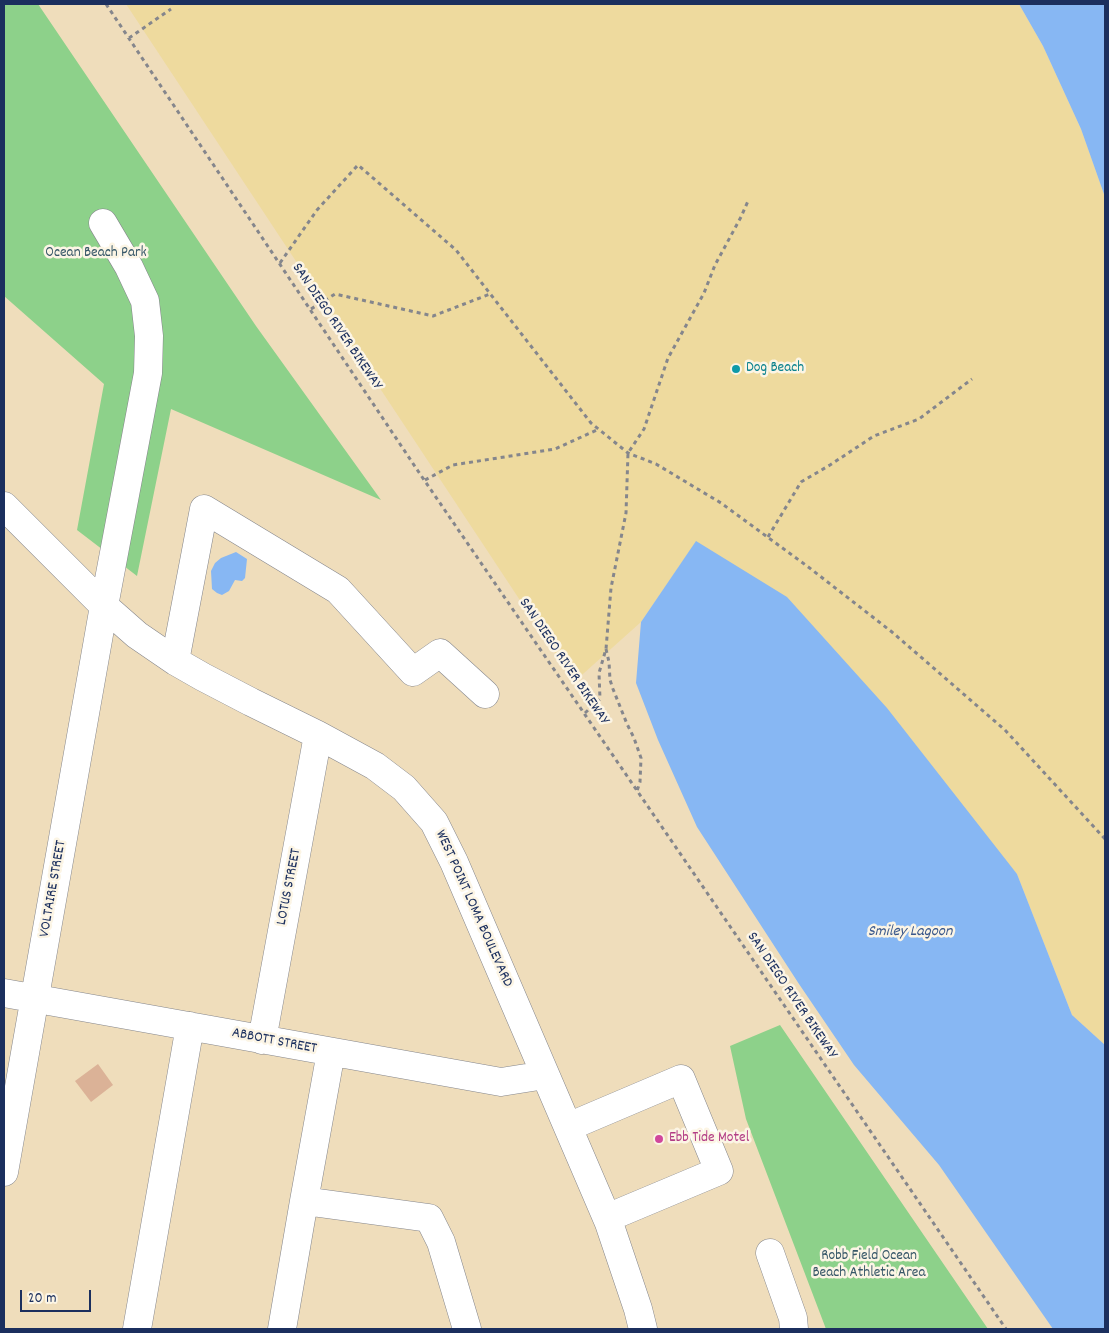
<!DOCTYPE html>
<style>
body{margin:0}
#map{position:relative;width:1109px;height:1333px;overflow:hidden;background:#efddbb;font-family:Dekko,sans-serif}
canvas{display:block}
.frame{position:absolute;inset:0;border:5px solid #1b2f5e;pointer-events:none}
.scale{position:absolute;left:20px;top:1290px;width:71px;height:22px;box-sizing:border-box;border:2px solid #1b2f5e;border-top:0;padding-left:6px;font-size:15px;line-height:18px;white-space:nowrap;color:#1b2f5e;-webkit-text-stroke:4px #fcf5e5;paint-order:stroke}
</style>
<div id="map">
<canvas width="1109" height="1333"></canvas>
<div class="frame"></div>
<div class="scale">20 m</div>
</div>
<script>
const c = document.querySelector('canvas').getContext('2d');
c.lineJoin = 'round';
function paint(path, color) {
  c.fillStyle = color;
  c.fill(path, 'evenodd');
}
function poly(rows) {
  const path = new Path2D();
  for (const r of rows) {
    path.moveTo(r[0], r[1]);
    for (let i = 2; i < r.length; i += 2) path.lineTo(r[i], r[i + 1]);
  }
  return path;
}
function trace(path, color, width, dash) {
  c.strokeStyle = color;
  c.lineWidth = width;
  c.lineCap = dash ? 'butt' : 'round';
  c.setLineDash(dash || []);
  c.stroke(path);
}
function write(font, color, halo, rows, align = 'center') {
  c.font = font + ' Dekko,sans-serif';
  c.lineWidth = 5;
  c.setLineDash([]);
  c.textBaseline = 'middle';
  c.strokeStyle = halo;
  c.fillStyle = color;
  for (const [text, x, y, turn = 0] of rows) {
    c.save();
    c.translate(x, y);
    c.rotate((+turn || 0) * Math.PI / 180);
    c.textAlign = isNaN(turn) ? turn : align;
    if (halo) c.strokeText(text, 0, 0);
    c.fillText(text, 0, 0);
    c.restore();
  }
}
paint(poly([
 [4,4,38,4,256,326,381,500,171,409,137,576,77,530,104,384,4,296],
 [780,1025,988,1329,826,1329,746,1119,730,1046]
]), '#8dd18a');
paint(poly([
 [126,4,1019,4,1043,46,1081,129,1105,197,1105,1045,1072,1015,1017,874,696,542,641,622,574,682]
]), '#eeda9e');
paint(poly([
 [1019,4,1105,4,1105,197,1081,129,1043,46],
 [696,541,787,597,887,708,1017,874,1072,1015,1105,1045,1105,1329,1053,1329,939,1165,854,1065,799,984,697,827,658,740,636,683,641,622],
 [236,552,247,559,245,578,242,581,235,580,229,591,222,595,217,593,212,589,211,571,215,563,221,558]
]), '#87b7f3');
paint(poly([
 [98,1064,113,1085,91,1102,75,1081]
]), '#dbb297');
const minor = poly([
 [4,506,104,606,137,635,175,661,203,677,251,702,318,735,375,766,404,788,434,822,454,862,609,1223,638,1309,643,1329],
 [175,661,204,509,338,590,413,672,440,653,485,694],
 [4,993,501,1082,545,1075],
 [262,1040,318,735],
 [568,1127,681,1079,719,1171,607,1218],
 [4,1172,104,606,148,373,149,336,145,301,129,267,103,223],
 [304,1201,429,1218,441,1242,467,1329],
 [770,1253,793,1318,794,1329],
 [137,1329,190,1026],
 [282,1329,304,1201,331,1052]
]);
trace(minor, '#85868c', 29);
trace(poly([
 [106,4,418,471,1006,1329],
 [129,38,171,9],
 [280,263,317,210,358,165,456,250,591,423,628,453,656,464,721,503,807,566,892,632,1005,730,1105,839],
 [311,309,335,294,433,316,490,294],
 [425,480,453,465,555,449,599,429],
 [768,537,801,482,830,465,874,436,919,419,972,379],
 [606,649,609,662,610,680,613,689,627,724,634,738,641,758,640,782,637,791],
 [585,713,600,699,599,673,606,649,611,588,626,513,628,453,644,429,668,358,704,293,715,265,741,217,748,201]
]), '#85868c', 3, [4, 4]);
trace(minor, '#fff', 28);
for (const [x, y, r, color] of [
 [736,369,5,"#0f9aa8"],
 [659,1139,5,"#d1479c"]
]) {
  const dot = new Path2D();
  dot.arc(x, y, r, 0, 2 * Math.PI);
  c.fillStyle = color;
  c.fill(dot);
  trace(dot, '#fcf5e5', 2);
}
write('15px', '#385869', '#fcf5e5', [
 ["Ocean Beach Park",96,254],
 ["Robb Field Ocean",869,1257],
 ["Beach Athletic Area",869,1274]
]);
write('15px', '#1b2f5e', '#fcf5e5', [
 ["SAN DIEGO RIVER BIKEWAY",336,327,56],
 ["SAN DIEGO RIVER BIKEWAY",563,662,56],
 ["LOTUS STREET",290,887,-79],
 ["VOLTAIRE STREET",54,889,-80],
 ["WEST POINT LOMA BOULEVARD",473,909,66],
 ["SAN DIEGO RIVER BIKEWAY",791,996,56],
 ["ABBOTT STREET",274,1042,11]
]);
write('15px', '#0d838f', '#fcf5e5', [
 ["Dog Beach",746,369]
], 'left');
write('15px', '#b23c85', '#fcf5e5', [
 ["Ebb Tide Motel",669,1139]
], 'left');
write('italic 16px', '#3b588b', '#fcf5e5', [
 ["Smiley Lagoon",910,933]
]);
</script>
